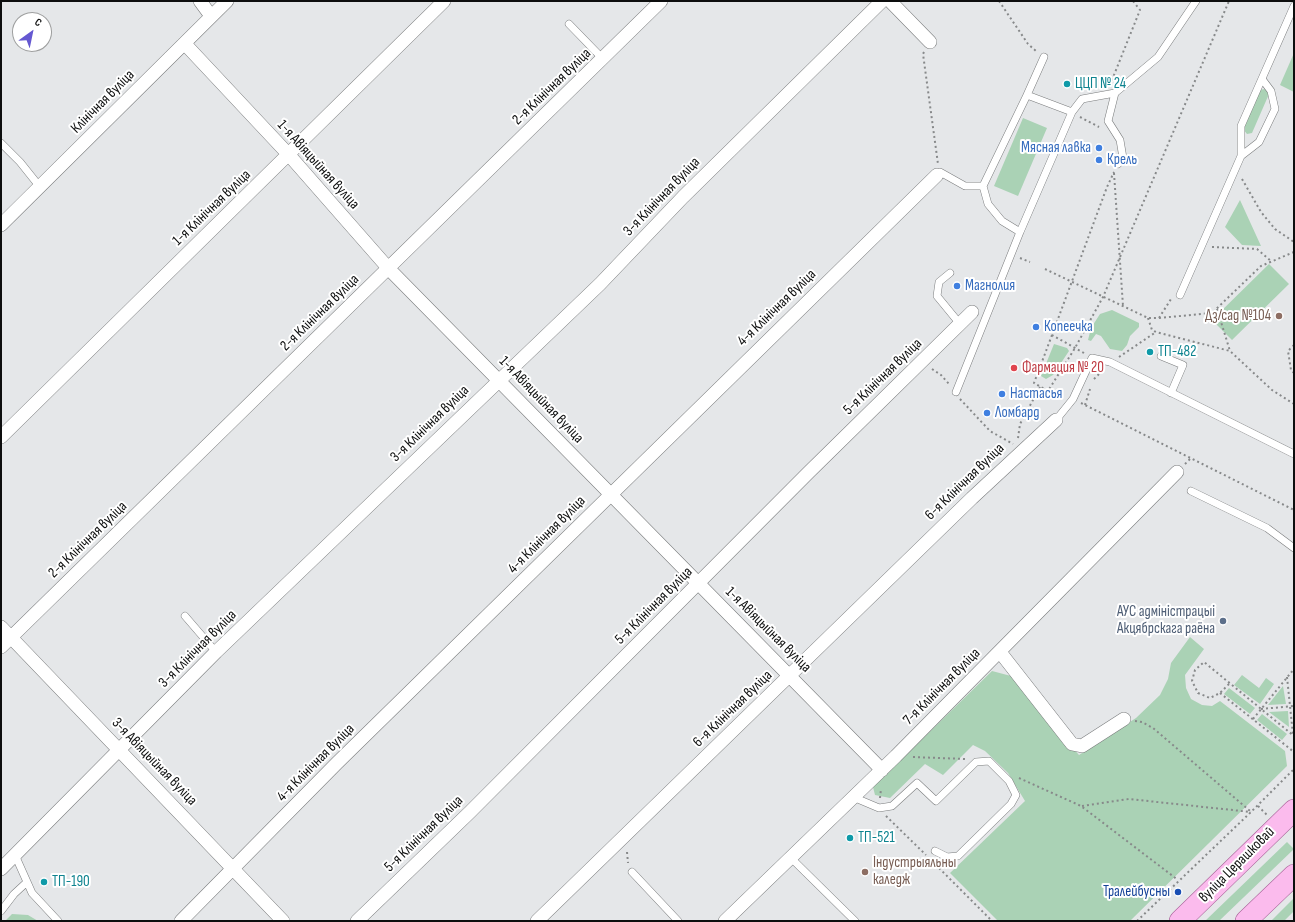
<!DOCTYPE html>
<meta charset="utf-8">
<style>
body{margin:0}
#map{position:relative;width:1295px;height:922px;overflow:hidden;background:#e5e7e9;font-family:"Sofia Sans Condensed",sans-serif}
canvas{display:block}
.frame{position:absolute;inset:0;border:2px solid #0d0e0e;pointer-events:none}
.north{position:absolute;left:12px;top:12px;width:40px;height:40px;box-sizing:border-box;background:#fff;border:1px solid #9e9f9f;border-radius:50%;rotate:33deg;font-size:11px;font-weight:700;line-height:16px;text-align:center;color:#0d0e0e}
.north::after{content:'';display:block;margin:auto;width:14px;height:18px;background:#6558d1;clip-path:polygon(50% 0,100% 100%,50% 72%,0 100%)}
</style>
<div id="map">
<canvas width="1295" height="922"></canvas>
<div class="frame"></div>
<div class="north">С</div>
</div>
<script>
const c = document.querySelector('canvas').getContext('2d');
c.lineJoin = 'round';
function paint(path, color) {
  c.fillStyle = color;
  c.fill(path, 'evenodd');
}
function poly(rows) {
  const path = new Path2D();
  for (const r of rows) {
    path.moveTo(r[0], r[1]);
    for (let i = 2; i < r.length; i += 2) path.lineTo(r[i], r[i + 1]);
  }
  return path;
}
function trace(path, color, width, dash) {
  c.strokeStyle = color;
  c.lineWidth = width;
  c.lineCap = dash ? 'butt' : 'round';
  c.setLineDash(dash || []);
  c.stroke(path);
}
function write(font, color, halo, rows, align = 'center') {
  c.font = font + ' "Sofia Sans Condensed",sans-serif';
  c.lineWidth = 4;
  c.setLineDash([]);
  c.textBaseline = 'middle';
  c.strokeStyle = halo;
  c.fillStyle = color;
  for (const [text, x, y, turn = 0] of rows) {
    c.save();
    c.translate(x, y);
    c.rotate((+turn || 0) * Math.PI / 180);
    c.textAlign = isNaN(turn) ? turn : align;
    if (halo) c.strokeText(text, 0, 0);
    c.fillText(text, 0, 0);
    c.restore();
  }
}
paint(poly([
 [1294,53,1294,92,1280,85],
 [1265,89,1269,94,1252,133,1247,134,1243,129,1259,90],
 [1023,118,1047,128,1018,196,994,186],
 [1240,200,1261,246,1242,245,1225,227],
 [1269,264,1289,284,1232,340,1212,320],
 [1112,310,1139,323,1139,327,1130,336,1127,345,1122,351,1110,349,1101,336,1096,334,1091,341,1088,340,1091,328,1100,314],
 [1054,344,1067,348,1069,351,1053,375,1046,379,1041,376],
 [1190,637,1204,649,1185,675,1186,688,1191,699,1202,705,1212,706,1220,701,1285,751,1287,766,1130,921,998,921,950,873,1025,801,1008,773,985,751,973,745,943,775,925,764,890,798,875,795,873,787,992,671,1011,676,1079,755,1136,718,1160,695,1168,679,1171,663],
 [1242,675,1259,688,1266,678,1274,684,1260,704,1234,685],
 [1283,686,1286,704,1268,705],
 [1229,688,1255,708,1250,714,1224,694],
 [1288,711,1289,727,1269,712],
 [1262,714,1287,734,1282,740,1257,720],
 [1287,842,1294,849,1219,921,1205,921],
 [1294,898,1294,911,1284,921,1271,921],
 [12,914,28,915,38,921,5,921]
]), '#aad2b5');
const lane = poly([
 [569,24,603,59],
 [1115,93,1108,121,1120,140,1123,158,1118,164],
 [1027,95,1044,57],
 [1,143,20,162,40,187],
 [1241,156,1259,142,1275,109,1271,91,1262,79],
 [937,175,940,172,965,186,983,186,1027,95,1072,112],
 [983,186,988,204,1002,221,1020,232],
 [950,273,939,282,937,296,960,324],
 [1180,295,1241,156,1241,126,1294,6],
 [1161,356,1183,365,1171,393],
 [956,392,1020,232,1072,112,1082,99,1115,93,1158,57,1196,1],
 [1056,420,1073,399,1092,358,1110,362,1294,454],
 [1191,491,1267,528,1294,548],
 [185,616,216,652],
 [853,797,879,808,892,806,917,783,936,801,976,762,989,761,1009,781,1016,795,1011,804,958,856,947,857,935,851],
 [15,855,32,893,58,921],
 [791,858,855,921],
 [632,872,678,921],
 [1,911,14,894,27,882]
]);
const street = poly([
 [200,1,211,16],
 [890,1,930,42],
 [185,44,289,155,389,269,882,770],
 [1,225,227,1],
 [1,437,444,1],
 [1,627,283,921],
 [1,647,661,1],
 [1000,652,1072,744,1082,746,1124,719],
 [1,869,216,652,600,284,683,197,882,1],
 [181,921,337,763,937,175],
 [357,921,470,812,809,472,972,312],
 [537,921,972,498,1056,420],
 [725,921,896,756,1177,472]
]);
const primary = poly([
 [1180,921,1294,810],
 [1246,921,1294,875]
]);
trace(lane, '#7a7c7d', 8);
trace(street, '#7a7c7d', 14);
trace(primary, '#a66197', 22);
trace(poly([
 [999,1,1028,44,1036,51],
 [924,52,923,54,938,164],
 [1110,85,1140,10,1133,1],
 [1080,117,1099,127],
 [1114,173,1123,306],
 [1242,179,1261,212,1275,229,1294,242],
 [1212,247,1257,249,1272,262],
 [1020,258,1030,262],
 [1045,269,1148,318,1159,318,1171,299],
 [1217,309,1230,351],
 [1148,318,1152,330,1156,332,1230,351,1272,390,1294,404],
 [1159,318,1212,313,1261,266,1294,252],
 [1052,335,1034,383,1048,391,1075,348,1103,297,1229,1],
 [1294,345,1288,351,1291,370,1294,373],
 [1084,353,1052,335,1107,187,1114,172],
 [1119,357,1156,332],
 [932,369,941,375,949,384],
 [1094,379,1103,370],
 [960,399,990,431,1013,444],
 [1081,403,1294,510],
 [1085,405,1090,389],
 [1018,438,1020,424,1040,387],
 [1185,464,1191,458],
 [1287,677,1293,735],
 [1229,684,1220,693,1210,698,1198,693,1192,681,1195,670,1204,662,1294,736],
 [1220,693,1294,752],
 [1261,709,1294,706],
 [1253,719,1294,669],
 [1135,721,1142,722,1153,728,1250,811],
 [913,757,965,759],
 [1019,778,1081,806,1178,880],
 [880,798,881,789],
 [1082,806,1129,799,1251,812],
 [1258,806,1267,815],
 [886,816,926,855],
 [627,852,628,863],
 [932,861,992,921],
 [1137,921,1251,812,1294,769]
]), '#87898a', 2, [2, 3]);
trace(lane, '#fff', 7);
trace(street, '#fff', 13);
trace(primary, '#fbbbed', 21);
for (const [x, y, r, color] of [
 [1067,84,4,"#0f9aa8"],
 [1099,148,4,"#3f7fe0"],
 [1099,160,4,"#3f7fe0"],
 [957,286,4,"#3f7fe0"],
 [1279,316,4,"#8d6e63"],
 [1036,327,4,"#3f7fe0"],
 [1150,352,4,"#0f9aa8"],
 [1014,368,4,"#e0444e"],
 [1002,394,4,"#3f7fe0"],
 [987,413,4,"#3f7fe0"],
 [1223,621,4,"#5c6f8a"],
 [850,838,4,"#0f9aa8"],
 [865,872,4,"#8d6e63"],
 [44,882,4,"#0f9aa8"],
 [1178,892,4,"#1a4fb4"]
]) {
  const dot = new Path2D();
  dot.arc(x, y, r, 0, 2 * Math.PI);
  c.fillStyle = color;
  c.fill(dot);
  trace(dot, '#fff', 1.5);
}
write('15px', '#0d838f', '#fff', [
 ["ЦЦП № 24",1075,84],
 ["ТП-482",1158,352],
 ["ТП-521",858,838],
 ["ТП-190",52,882]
], 'left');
write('15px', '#0d0e0e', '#fff', [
 ["2-я Клінічная вуліца",552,87,-44],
 ["Клінічная вуліца",103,102,-45],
 ["1-я Авіяцыйная вуліца",318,165,48],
 ["3-я Клінічная вуліца",662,197,-46],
 ["1-я Клінічная вуліца",212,208,-44],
 ["4-я Клінічная вуліца",777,308,-44],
 ["2-я Клінічная вуліца",320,313,-44],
 ["5-я Клінічная вуліца",883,377,-44],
 ["1-я Авіяцыйная вуліца",541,400,46],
 ["3-я Клінічная вуліца",430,424,-44],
 ["6-я Клінічная вуліца",965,482,-44],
 ["4-я Клінічная вуліца",547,535,-45],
 ["2-я Клінічная вуліца",88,540,-44],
 ["5-я Клінічная вуліца",654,606,-45],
 ["1-я Авіяцыйная вуліца",768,630,45],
 ["3-я Клінічная вуліца",198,649,-45],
 ["7-я Клінічная вуліца",942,687,-45],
 ["6-я Клінічная вуліца",733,709,-44],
 ["3-я Авіяцыйная вуліца",154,762,46],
 ["4-я Клінічная вуліца",316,763,-45],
 ["5-я Клінічная вуліца",424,834,-44],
 ["вуліца Церашковай",1237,865,-45]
]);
write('15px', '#366cbe', '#fff', [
 ["Мясная лавка",1091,148,"right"],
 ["Крель",1107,160],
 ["Магнолия",965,286],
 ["Копеечка",1044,327],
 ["Настасья",1010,394],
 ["Ломбард",995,413]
], 'left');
write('15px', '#785e54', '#fff', [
 ["Дз/сад №104",1271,316],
 ["Індустрыяльны",873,863,"left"],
 ["каледж",873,880,"left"]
], 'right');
write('15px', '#be3a42', '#fff', [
 ["Фармация № 20",1022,368]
], 'left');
write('15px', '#4e5e75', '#fff', [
 ["АУС адміністрацыі",1215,612],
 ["Акцябрскага раёна",1215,629]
], 'right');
write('15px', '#164399', '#fff', [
 ["Тралейбусны",1170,892]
], 'right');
</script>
